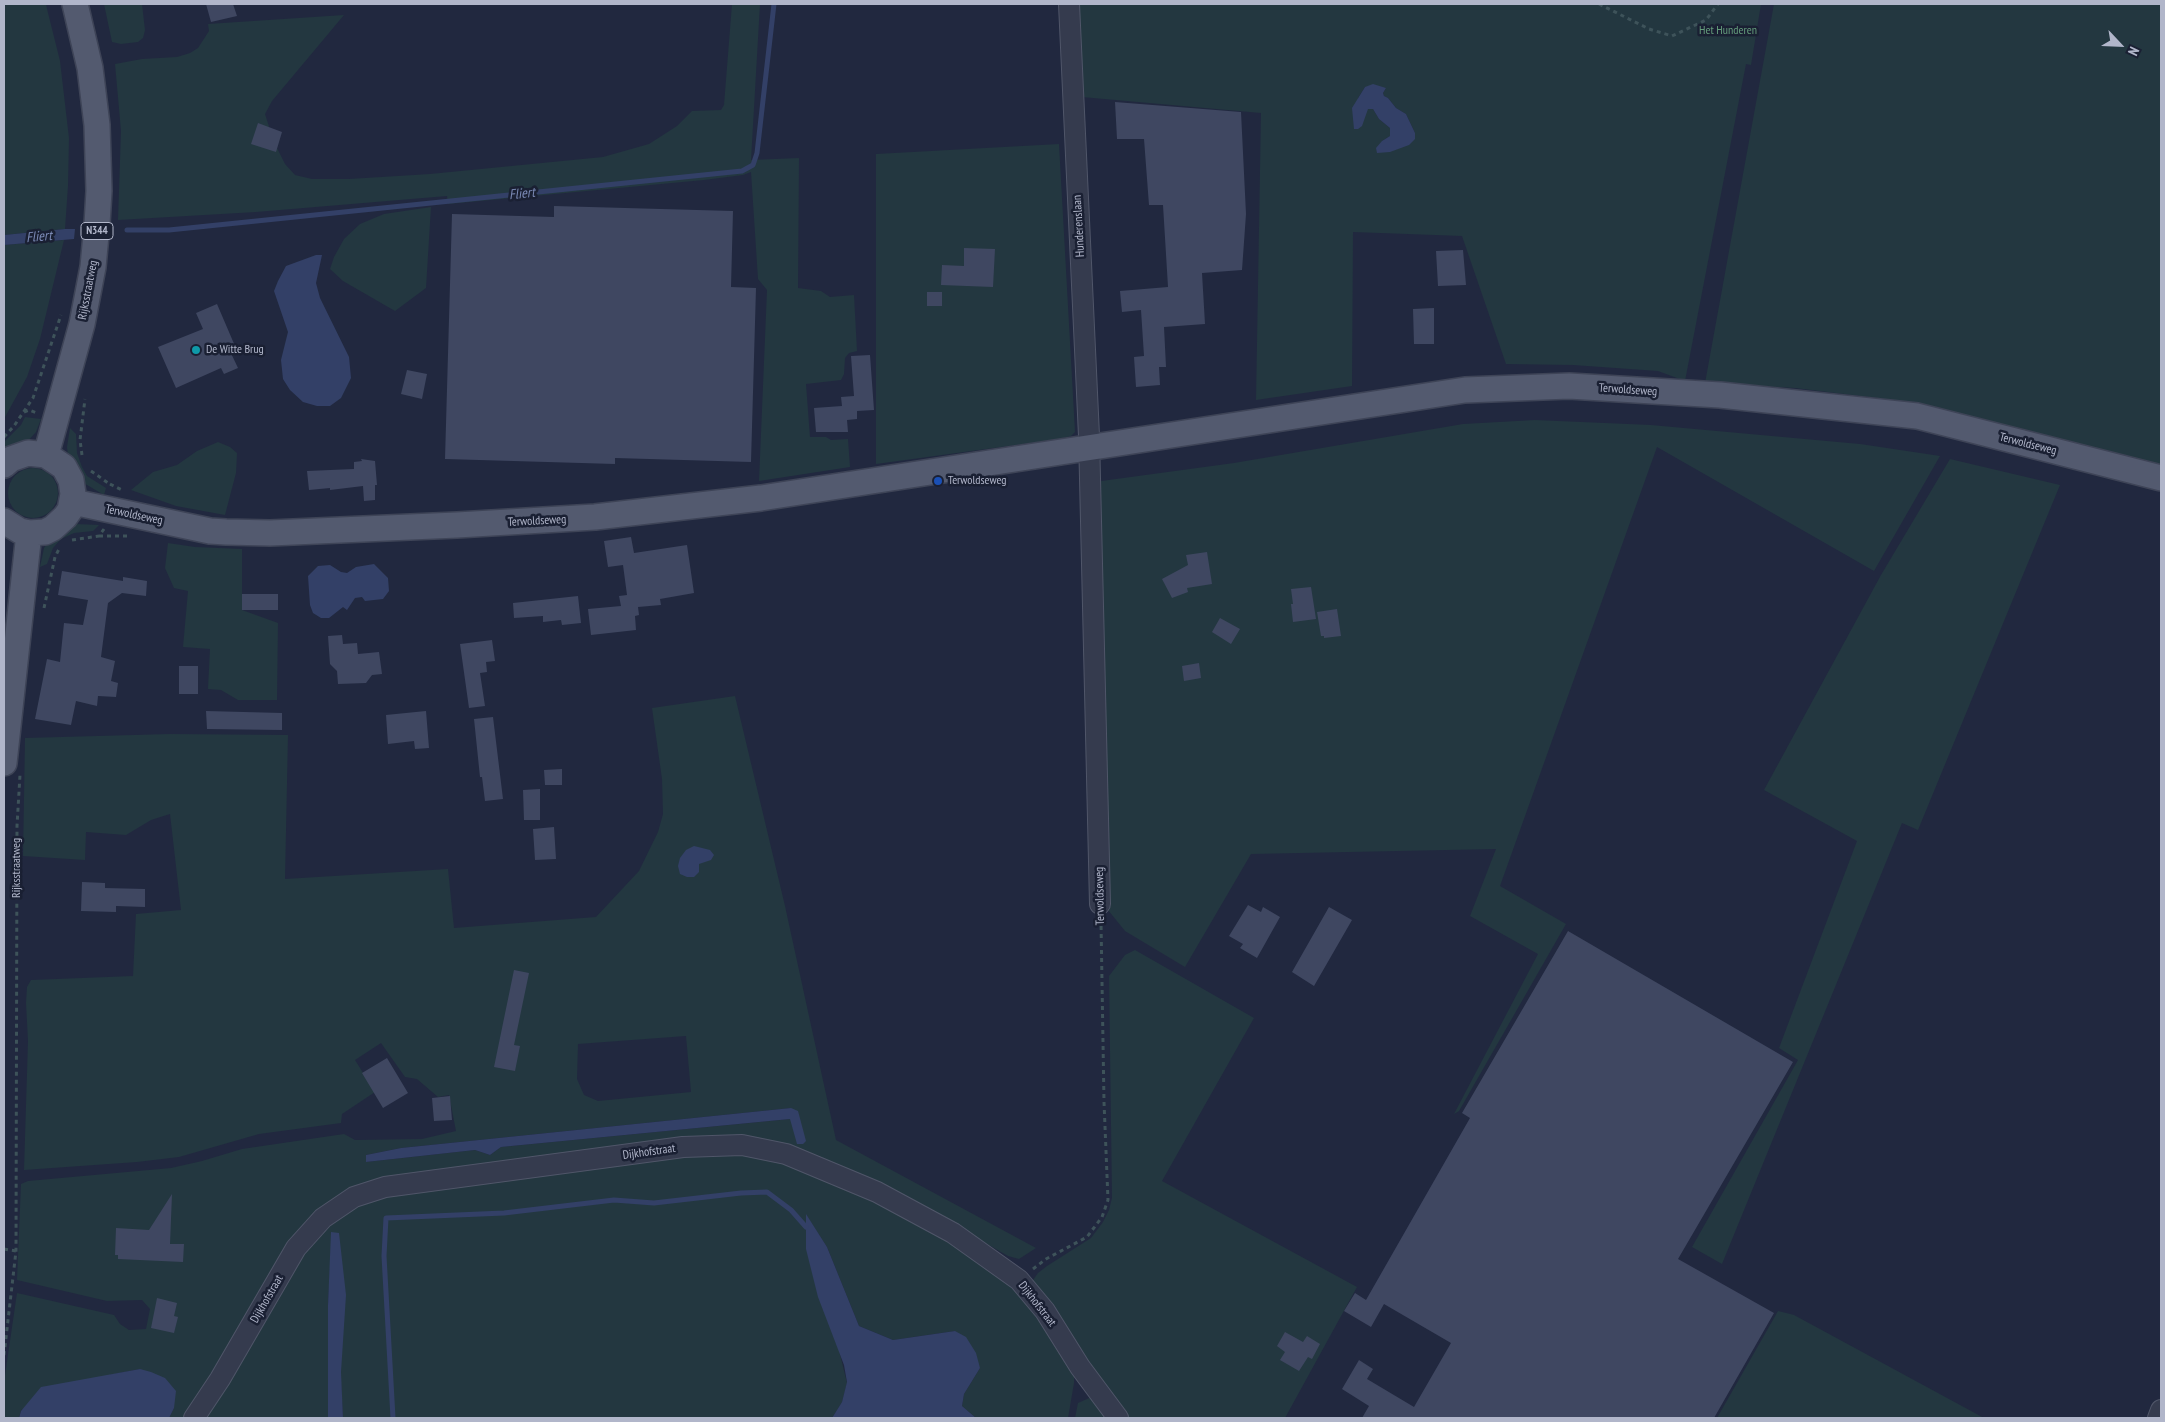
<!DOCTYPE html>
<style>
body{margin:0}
#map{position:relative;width:2165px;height:1422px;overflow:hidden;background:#21283f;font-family:"PT Sans Narrow",sans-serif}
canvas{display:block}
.frame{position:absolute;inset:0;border:5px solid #b1b6ca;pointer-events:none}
.north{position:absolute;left:2095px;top:20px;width:50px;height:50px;-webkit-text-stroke:4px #1a2033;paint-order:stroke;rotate:115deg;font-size:14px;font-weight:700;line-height:20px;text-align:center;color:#b1b6ca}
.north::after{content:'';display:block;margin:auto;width:18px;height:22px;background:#b1b6ca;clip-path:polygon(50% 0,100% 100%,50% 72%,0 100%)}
</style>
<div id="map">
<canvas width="2165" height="1422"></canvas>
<div class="frame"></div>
<div class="north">N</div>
</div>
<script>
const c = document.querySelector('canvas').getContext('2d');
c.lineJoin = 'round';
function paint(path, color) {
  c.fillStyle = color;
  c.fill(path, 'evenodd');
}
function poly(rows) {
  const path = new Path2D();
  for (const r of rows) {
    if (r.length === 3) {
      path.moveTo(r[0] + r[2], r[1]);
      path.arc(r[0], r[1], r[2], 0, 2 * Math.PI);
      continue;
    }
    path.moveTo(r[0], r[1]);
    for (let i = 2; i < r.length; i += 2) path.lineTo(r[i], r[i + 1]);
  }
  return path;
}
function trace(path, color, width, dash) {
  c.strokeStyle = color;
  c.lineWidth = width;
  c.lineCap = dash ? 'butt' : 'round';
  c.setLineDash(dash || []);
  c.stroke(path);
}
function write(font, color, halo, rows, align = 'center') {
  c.font = font + ' "PT Sans Narrow",sans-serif';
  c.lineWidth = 5;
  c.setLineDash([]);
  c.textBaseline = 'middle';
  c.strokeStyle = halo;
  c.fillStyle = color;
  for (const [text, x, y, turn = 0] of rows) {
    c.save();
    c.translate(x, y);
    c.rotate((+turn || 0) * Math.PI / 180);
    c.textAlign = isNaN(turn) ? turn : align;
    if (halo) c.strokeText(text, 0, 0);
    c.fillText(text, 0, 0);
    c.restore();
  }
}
paint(poly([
 [4,4,46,4,48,13,60,61,69,138,68,186,65,229,4,235],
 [104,4,142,4,145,30,143,38,138,42,121,44,112,42],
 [732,4,760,4,751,160,799,158,798,288,821,291,830,297,854,295,857,351,849,353,845,358,844,374,841,380,806,384,810,437,826,437,831,440,848,439,850,467,759,481,767,290,758,279,751,172,743,175,704,180,448,204,447,196,256,212,118,220,121,131,115,64,142,59,177,57,190,53,198,48,209,31,208,24,344,15,272,101,265,114,274,142,285,164,295,175,312,179,349,179,430,174,603,157,649,144,677,126,692,111,721,110,724,105],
 [1077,4,1761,4,1751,65,1746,64,1685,381,1658,371,1573,365,1506,364,1462,236,1353,232,1352,386,1256,400,1261,113,1082,97],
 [1365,87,1386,88,1383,93,1384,96,1388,98,1396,108,1406,114,1415,133,1382,141,1390,136,1390,128,1379,119,1373,109,1368,109,1358,98],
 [1774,4,2161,4,2161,465,1885,399,1795,388,1705,383],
 [1059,144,1075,432,1071,436,1060,439,876,464,876,154],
 [431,207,426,288,395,311,343,281,330,269,334,257,344,239,360,224,384,214],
 [64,240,40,339,27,377,4,419,4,245],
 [25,417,41,419,36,432,27,442,4,455,4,442,21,425],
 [1535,420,1651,425,1860,444,1940,456,1874,571,1657,447,1500,886,1566,924,1459,1111,1454,1114,1538,954,1470,916,1496,849,1251,854,1185,967,1125,931,1108,910,1105,895,1094,482,1234,463,1463,424],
 [70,428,76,434,77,453,82,467,87,476,106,488,104,495,82,482,69,462,67,447],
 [218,442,230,447,237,453,236,473,225,515,176,506,131,490,153,472,177,465,197,451],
 [1950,459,2060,485,1918,830,1902,823,1722,1264,1692,1247,1798,1060,1779,1048,1857,841,1764,790,1881,575],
 [33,493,25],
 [76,524,99,525,93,531,74,533,61,539,53,548,47,564,40,567,44,548,51,538],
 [168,543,195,547,242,549,242,610,278,623,277,700,238,700,221,690,208,689,210,649,183,647,188,591,174,588,165,568],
 [735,696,785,906,836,1140,1036,1248,1019,1259,1008,1256,914,1202,764,1141,340,1197,185,1418,169,1418,174,1408,140,1369,110,1375,21,1410,19,1418,4,1418,4,1382,17,1293,114,1315,120,1324,129,1330,146,1329,150,1309,142,1300,107,1301,17,1280,21,1184,28,1181,171,1168,202,1161,242,1149,344,1134,355,1140,422,1139,456,1131,449,1095,438,1097,417,1079,405,1077,381,1043,355,1060,375,1092,342,1114,341,1123,259,1134,179,1157,137,1162,24,1170,28,1041,26,1003,27,987,31,980,133,976,136,914,181,910,170,814,151,820,126,835,86,832,85,860,23,856,25,738,170,734,288,735,285,879,448,869,454,928,596,917,639,871,658,832,663,814,662,779,652,708],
 [686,1036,691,1092,598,1101,584,1095,577,1079,578,1044],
 [791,1108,790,1119,501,1147,490,1155,475,1150,366,1162,366,1155,401,1148],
 [1135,950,1254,1018,1162,1181,1357,1287,1285,1418,1129,1418,1031,1283,1038,1273,1047,1266,1091,1238,1103,1222,1109,1210,1112,1198,1109,976,1125,955],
 [676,1153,759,1155,842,1184,926,1227,997,1271,1027,1301,1074,1368,1074,1383,1068,1418,976,1418,962,1406,964,1394,980,1368,955,1331,893,1340,859,1326,827,1247,806,1215,847,1383,842,1402,832,1418,343,1418,332,1232,328,1305,328,1418,201,1418,303,1251,346,1210,387,1193],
 [1778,1311,1794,1315,1984,1418,1717,1418],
 [1096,1395,1111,1418,1075,1418,1078,1403]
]), '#233740');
paint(poly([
 [1373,84,1386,88,1383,93,1384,96,1388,98,1396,108,1406,114,1415,133,1415,139,1409,145,1390,152,1377,153,1376,148,1382,141,1390,136,1390,128,1379,119,1373,109,1368,109,1362,126,1358,129,1354,129,1352,108,1365,87],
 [65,229,75,229,74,239,4,245,4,235],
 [316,255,322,255,316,283,320,298,349,357,351,378,341,398,330,406,317,406,303,402,290,390,283,379,281,360,288,332,274,291,278,281,286,266],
 [374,564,388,578,389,591,383,599,365,601,362,597,355,598,347,610,343,607,329,618,321,618,313,613,310,605,308,576,318,566,330,565,341,572,347,573,356,567],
 [694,846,710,850,714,855,711,860,699,864,699,872,694,877,687,877,680,874,678,866,680,858,686,850],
 [791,1108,798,1111,806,1141,803,1144,797,1144,790,1119,501,1147,490,1155,475,1150,366,1162,366,1155,401,1148],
 [806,1214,827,1247,859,1326,893,1340,955,1331,966,1337,976,1353,980,1368,964,1394,962,1406,976,1418,832,1418,842,1402,847,1382,844,1365,818,1297,806,1249],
 [331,1232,339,1233,346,1295,341,1372,343,1418,328,1418,328,1305],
 [140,1369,151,1372,165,1378,176,1391,174,1408,169,1418,19,1418,21,1411,41,1387]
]), '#334067');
trace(poly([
 [127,230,169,230,742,171,753,165,757,153,774,4],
 [393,1418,384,1256,386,1218,504,1213,614,1200,654,1203,741,1193,767,1192,791,1210,806,1227]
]), '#334067', 5);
paint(poly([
 [206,4,233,4,237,16,211,22],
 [1115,102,1241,112,1246,214,1242,270,1202,273,1205,324,1164,327,1166,367,1159,367,1160,385,1136,387,1134,357,1144,356,1141,310,1122,312,1120,291,1168,287,1163,205,1149,205,1144,139,1117,139],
 [258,123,282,132,276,152,251,144],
 [554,206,733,211,731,287,756,288,751,462,615,458,615,464,445,459,452,214,554,217],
 [964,248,995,249,993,287,941,285,942,265,964,266],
 [1463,250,1466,285,1438,286,1436,251],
 [927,292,942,292,942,306,927,306],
 [217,304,235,346,229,349,238,368,224,374,221,368,176,388,158,347,203,329,196,313],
 [1434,308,1434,344,1414,344,1413,309],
 [870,355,874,410,857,411,857,419,847,420,848,432,816,432,814,408,842,406,841,397,854,396,851,356],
 [407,370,427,374,422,399,401,394],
 [361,459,375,461,377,485,375,485,375,500,364,501,363,486,330,490,330,488,309,490,307,471,354,469,354,462,362,461],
 [631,537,634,553,687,545,694,593,660,599,661,605,638,607,639,615,635,616,636,630,591,635,588,609,621,606,619,596,627,595,623,565,608,567,604,541],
 [1207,552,1212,584,1187,588,1188,592,1172,598,1162,579,1188,565,1186,555],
 [62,571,123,581,123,577,147,581,146,596,122,593,108,603,101,657,115,661,111,681,118,683,116,697,98,696,97,706,76,701,71,725,35,719,47,659,60,662,64,623,83,625,88,600,58,595],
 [1311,587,1316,619,1293,622,1291,604,1293,604,1291,589],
 [242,594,278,594,278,610,242,610],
 [578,596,581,623,562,625,561,620,543,622,543,616,514,618,513,603],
 [1337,609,1341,636,1324,638,1324,636,1321,636,1317,612],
 [1220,618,1240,629,1231,644,1212,632],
 [342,635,343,644,357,643,358,654,379,652,382,674,372,675,366,683,338,684,337,671,330,664,328,636],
 [492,640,495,661,486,662,487,672,480,673,485,706,469,708,460,644],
 [1199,663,1201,678,1184,681,1182,666],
 [179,666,198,666,198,694,179,694],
 [206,711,282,713,282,730,207,729],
 [426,711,429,748,415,749,414,741,388,744,386,715],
 [493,717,503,799,485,801,482,777,480,777,474,719],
 [562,769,562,785,545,785,544,770],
 [540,789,540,820,524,820,523,790],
 [554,827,556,859,535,860,533,829],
 [82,882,105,883,105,888,145,889,145,907,116,906,116,912,81,911],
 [1248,905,1261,912,1263,907,1280,917,1257,958,1240,948,1243,944,1229,936],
 [1329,907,1352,920,1314,986,1292,972],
 [1568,931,1793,1062,1678,1259,1774,1313,1714,1418,1362,1418,1369,1406,1342,1389,1359,1360,1373,1369,1367,1379,1414,1407,1451,1343,1384,1304,1371,1327,1344,1311,1355,1293,1366,1300,1470,1118,1462,1113],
 [514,970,529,973,514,1045,520,1046,515,1071,494,1067],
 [387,1058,408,1093,383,1108,362,1073],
 [450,1096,452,1120,434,1121,432,1098],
 [172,1194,170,1244,184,1244,183,1262,118,1259,118,1255,115,1255,116,1228,149,1230],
 [157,1298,177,1303,174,1316,178,1317,174,1333,151,1328],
 [1285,1332,1303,1342,1307,1336,1320,1344,1312,1359,1308,1357,1299,1371,1280,1360,1285,1352,1277,1346]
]), '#3f4761');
const minor = poly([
 [1069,4,1089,436,1100,904],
 [194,1418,220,1379,296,1248,323,1218,354,1197,385,1187,683,1147,742,1145,786,1154,877,1192,953,1233,1019,1280,1045,1311,1080,1367,1118,1418],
 [2158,1418,2161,1410]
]);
const major = poly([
 [46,455,82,324,93,267,97,224,99,191,97,125,90,68,75,4],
 [4,465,11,459,28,453,46,455,64,467,71,480,73,494,70,510,65,517,53,528,45,532,29,533,20,531,4,521],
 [73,502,210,531,226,532,270,533,457,525,595,517,761,498,1465,390,1569,386,1720,395,1917,416,2161,478],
 [4,763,29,533]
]);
trace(minor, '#505669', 22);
trace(major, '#3e4457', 28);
trace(poly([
 [1599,4,1649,29,1672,36,1706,20,1718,4],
 [24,412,29,410,37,413],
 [4,437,14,426,33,398,61,315],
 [82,455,80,440,85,399],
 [91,471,111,485],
 [110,484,122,490],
 [99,536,128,536],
 [72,540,99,536,104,529],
 [44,608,55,557,59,549],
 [4,1249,16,1251],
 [1033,1269,1046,1259,1087,1237,1102,1217,1108,1200,1104,1102,1101,922],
 [4,1355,16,1251,17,826,20,775]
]), '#3e535a', 3, [4, 4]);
trace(minor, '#353b4e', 20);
trace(major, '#535a6f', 25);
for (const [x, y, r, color] of [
 [196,350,5,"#0f9aa8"],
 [938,481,5,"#1a4fb4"]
]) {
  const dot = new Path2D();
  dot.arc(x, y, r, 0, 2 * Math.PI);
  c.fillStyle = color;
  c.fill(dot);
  trace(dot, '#1a2033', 2);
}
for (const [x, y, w] of [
 [97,231,32]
]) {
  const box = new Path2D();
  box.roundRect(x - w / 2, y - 8.5, w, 17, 4);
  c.fillStyle = '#1a2033';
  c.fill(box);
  trace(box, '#b1b6ca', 1);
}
write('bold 11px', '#b1b6ca', null, [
 ["N344",97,231]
]);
write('12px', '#659d7c', '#1a2033', [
 ["Het Hunderen",1728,31]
]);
write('12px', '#b1b6ca', '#1a2033', [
 ["Hunderenslaan",1079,226,-93],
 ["Rijksstraatweg",88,290,-79],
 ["Terwoldseweg",1628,390,4],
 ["Terwoldseweg",2028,444,14],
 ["Terwoldseweg",134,515,12],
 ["Terwoldseweg",537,521,-3],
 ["Rijksstraatweg",17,868,-90],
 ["Terwoldseweg",1100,896,-91],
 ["Dijkhofstraat",649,1152,-8],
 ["Dijkhofstraat",267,1299,-60],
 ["Dijkhofstraat",1037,1304,52]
]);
write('12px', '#b1b6ca', '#1a2033', [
 ["De Witte Brug",206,350],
 ["Terwoldseweg",948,481]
], 'left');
write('italic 14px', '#7d8cb8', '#1a2033', [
 ["Fliert",522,194,-6],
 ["Fliert",39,237,-5]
]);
</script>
